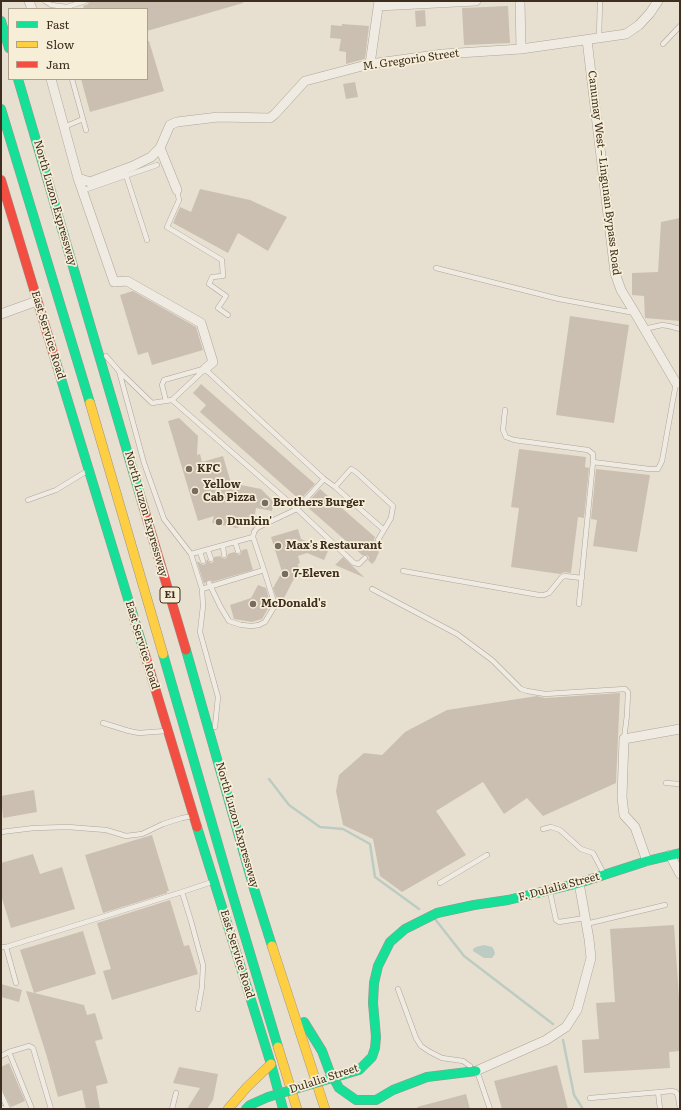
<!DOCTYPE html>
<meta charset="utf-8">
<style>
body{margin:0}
#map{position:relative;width:681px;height:1110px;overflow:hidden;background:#e7e0d1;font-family:Literata,serif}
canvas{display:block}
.frame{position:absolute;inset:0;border:2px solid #3d2e20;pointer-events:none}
.legend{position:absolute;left:8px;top:8px;width:140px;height:72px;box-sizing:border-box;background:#f7eed8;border:1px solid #ada18e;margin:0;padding:5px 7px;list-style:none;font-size:12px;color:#3d2e20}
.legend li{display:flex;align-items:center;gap:8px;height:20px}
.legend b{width:20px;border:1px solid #ada18e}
</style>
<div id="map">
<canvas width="681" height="1110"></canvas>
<div class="frame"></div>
<ul class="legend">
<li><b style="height:5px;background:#16e098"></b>Fast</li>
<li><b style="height:5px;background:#ffcf43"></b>Slow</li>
<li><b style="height:5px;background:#f24e42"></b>Jam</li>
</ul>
</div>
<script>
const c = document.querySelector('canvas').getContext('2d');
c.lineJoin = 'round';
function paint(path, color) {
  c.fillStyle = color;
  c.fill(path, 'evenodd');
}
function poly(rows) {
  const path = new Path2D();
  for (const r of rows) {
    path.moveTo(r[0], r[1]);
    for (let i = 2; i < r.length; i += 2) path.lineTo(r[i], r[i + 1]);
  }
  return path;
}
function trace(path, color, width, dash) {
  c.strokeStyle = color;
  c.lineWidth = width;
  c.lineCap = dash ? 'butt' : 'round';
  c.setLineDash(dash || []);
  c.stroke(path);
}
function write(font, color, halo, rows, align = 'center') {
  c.font = font + ' Literata,serif';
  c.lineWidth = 3.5;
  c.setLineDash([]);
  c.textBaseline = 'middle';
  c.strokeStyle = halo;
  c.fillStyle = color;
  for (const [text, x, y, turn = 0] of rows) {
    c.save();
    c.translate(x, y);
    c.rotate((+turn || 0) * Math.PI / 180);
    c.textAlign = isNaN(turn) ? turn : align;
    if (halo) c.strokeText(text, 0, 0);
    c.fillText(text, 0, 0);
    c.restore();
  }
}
paint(poly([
 [484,945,492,947,494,950,495,954,492,958,484,958,473,951,473,949,476,947]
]), '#bcccc2');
trace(poly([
 [269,779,289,805,320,827,343,829,370,844,375,877,419,909],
 [435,919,464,956,553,1024],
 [563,1040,574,1095,583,1109]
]), '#bcccc2', 2.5);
paint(poly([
 [89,1,243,1,243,3,147,31,147,9,84,9,83,6,88,4],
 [508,6,510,43,464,45,462,8],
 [425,10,426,26,416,27,415,11],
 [342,24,369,26,365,59,346,64,346,52,339,51,341,39,330,38,331,25,342,26],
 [147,41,149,41,164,91,90,112,81,79,147,79],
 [355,82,358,97,346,99,343,84],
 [200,189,250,200,287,217,268,251,238,233,228,253,173,223,180,207,191,212],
 [680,218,680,321,645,318,644,296,632,295,632,273,658,272,661,222],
 [133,291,196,327,203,350,152,365,148,352,138,355,120,295],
 [570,316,629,325,614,423,556,415],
 [201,384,315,484,300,500,200,412,206,405,193,393],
 [179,418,198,436,197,455,200,454,202,462,223,456,231,483,261,489,274,502,272,511,256,508,254,521,237,528,212,523,214,516,198,521,168,421],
 [519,449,586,457,585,467,589,468,584,518,578,517,571,573,565,572,560,574,511,567,519,508,511,507],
 [596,469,650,475,637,552,593,546,597,520,591,519],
 [320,489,375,537,374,540,376,543,381,542,382,544,377,550,379,552,375,561,372,564,368,560,369,557,367,555,362,555,305,505],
 [298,529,301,539,328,551,324,560,307,553,298,556,300,563,298,564,299,569,283,600,276,597,273,588,282,572,271,537],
 [247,549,253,570,212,582,211,580,208,580,204,584,197,562,199,562,201,564,204,565,206,563,207,559,209,562,212,563,214,561,214,557,220,556,222,558,225,559,227,557,228,554,234,552,239,555,241,553,242,550],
 [343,557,364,577,363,577,335,565],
 [258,585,266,588,270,603,270,605,262,619,252,622,234,619,230,605,251,598],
 [620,693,616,783,543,816,527,798,504,814,483,782,436,811,466,855,402,892,380,876,373,839,343,825,336,791,339,775,364,753,382,755,405,732,447,710,537,696,545,698],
 [34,790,37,812,3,818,1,796],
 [152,835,169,891,167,891,167,893,103,913,85,855],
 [33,854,40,874,62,867,75,909,11,928,1,895,1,863],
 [170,900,184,946,189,945,198,974,112,1000,103,971,111,969,97,923],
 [674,925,680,1012,680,1051,669,1052,670,1068,584,1073,582,1040,599,1039,596,1003,615,1002,610,929],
 [83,931,96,974,34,993,20,950],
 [1,984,22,990,19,1002,1,997],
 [26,991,84,1005,87,1015,95,1013,103,1039,95,1041,108,1083,96,1086,100,1109,86,1109,82,1090,58,1097,47,1057],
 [9,1063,25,1101,11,1107,1,1088,1,1067],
 [557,1065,568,1109,502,1109,494,1081],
 [179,1067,218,1074,213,1100,207,1109,187,1109,200,1088,173,1083],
 [466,1094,470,1109,418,1109,417,1107]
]), '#cbbfb2');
const lane = poly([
 [45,1,51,5,67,7,85,1],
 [599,38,600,1],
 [663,44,680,26],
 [72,79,86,130],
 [64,127,83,119],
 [124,169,147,240],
 [87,189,157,165],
 [177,190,179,200,167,227,222,260,223,276,212,277,209,284,226,296,218,308,228,315],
 [436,268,559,299,635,313],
 [644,329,662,325,669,326,680,329],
 [106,356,119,371,152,403,172,400,205,369],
 [205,369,324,479,335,487,351,469,356,472,393,506,391,518,378,540],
 [119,371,144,463,164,519,191,554,202,589,203,606,200,632,218,697,215,727],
 [172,400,297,509,354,563,359,564,365,558],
 [166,401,162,385,164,380,203,369],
 [505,410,503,430,506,437,514,440,588,450,593,454,593,462,579,604],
 [593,462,649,469,658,469,662,461,676,383],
 [335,487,384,530],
 [28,500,56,490,87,471],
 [235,542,238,551],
 [223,546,224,555],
 [208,550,211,559],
 [200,552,203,561],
 [191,554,253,537],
 [403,571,539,595,544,595,549,593,562,577,565,576,582,578],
 [209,583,220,606,229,621,241,625,252,626,259,625,265,622,274,607,274,602,264,570],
 [202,589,264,570,253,537,254,532,257,528,263,525,297,509,324,479],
 [372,589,457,634,492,660,521,689,527,691,545,694,625,689,628,692,627,715,624,739],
 [103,723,129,731,139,733,166,731],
 [666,783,680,784],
 [543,829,551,827,560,830,581,849,593,853,604,874],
 [1,832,34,828,68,827,106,830,126,836,142,834,163,824,182,818,193,816],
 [440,883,487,855],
 [550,892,556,920,559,922,585,918],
 [586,924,665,905],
 [1,947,6,947,182,892],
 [6,947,16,983],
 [398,989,416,1038,421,1046,430,1052,442,1058,463,1061,470,1066],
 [198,1009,202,987,203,965,191,921,182,892,212,882],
 [1,1056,9,1052],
 [478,1074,490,1109],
 [658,1092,660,1109],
 [1,1094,8,1109],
 [590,1098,672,1091,676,1092,678,1096,680,1109],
 [1,1108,5,1109],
 [32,1109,9,1052,29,1046,33,1048,51,1109],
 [172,1109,176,1093]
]);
const street = poly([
 [29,1,32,9],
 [520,1,521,49],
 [378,6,476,1],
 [587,40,615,273,621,290,635,313,676,383,680,383],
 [370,64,379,1],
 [51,79,78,178,90,182,133,166,151,157,160,148,170,125,177,122,218,117,270,118,275,114,305,81,370,64,443,54,521,49,626,34,639,25,650,13,658,1],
 [160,148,177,190],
 [78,178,114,282,127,281,201,323,213,362,205,369],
 [1,314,37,301],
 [670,855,680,874],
 [647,861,635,827,624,815,622,797,624,739,680,729],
 [476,1071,546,1040,566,1027,577,1010,591,958,589,939,579,883]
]);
const fast = poly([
 [1,21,9,48],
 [18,79,142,502],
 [1,109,90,403],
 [55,359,143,648],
 [186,650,254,889,272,946],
 [163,654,232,893,278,1047],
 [197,827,271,1064,283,1109],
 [304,1022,322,1051,329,1070,339,1088,356,1100,376,1100,393,1090,427,1077,476,1071],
 [359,1070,372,1057,375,1048,376,1037,373,1003,374,983,378,966,390,942,405,929,437,913,474,905,508,900,579,883,647,861,680,853],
 [246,1109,250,1105,268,1097]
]);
const slow = poly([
 [90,403,163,654],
 [272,946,325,1109],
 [278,1047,297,1109],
 [228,1109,247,1087,271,1064]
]);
const jam = poly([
 [1,180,55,359],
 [142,502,186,650],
 [143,648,197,827]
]);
trace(lane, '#ada599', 5.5);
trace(street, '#ada599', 10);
trace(fast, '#9c958a', 10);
trace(slow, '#9c958a', 10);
trace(jam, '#9c958a', 10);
trace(lane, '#efebe3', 4.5);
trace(street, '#efebe3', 9);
trace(fast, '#16e098', 9);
trace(slow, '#ffcf43', 9);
trace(jam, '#f24e42', 9);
const fastBridge = poly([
 [268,1097,359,1070]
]);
trace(fastBridge, '#9c958a', 10, []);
trace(fastBridge, '#16e098', 9);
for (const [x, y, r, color] of [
 [189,469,4,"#786c5e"],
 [195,491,4,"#786c5e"],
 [265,503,4,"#786c5e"],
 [219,522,4,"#786c5e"],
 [278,546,4,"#786c5e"],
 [285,574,4,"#786c5e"],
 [253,604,4,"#786c5e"]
]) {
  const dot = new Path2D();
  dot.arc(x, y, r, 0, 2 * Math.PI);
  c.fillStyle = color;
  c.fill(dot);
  trace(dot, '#f7eed8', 1.5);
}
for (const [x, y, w] of [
 [170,595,20]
]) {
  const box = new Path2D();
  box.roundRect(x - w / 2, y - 8, w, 16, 3);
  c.fillStyle = '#f7eed8';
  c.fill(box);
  trace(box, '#3d2e20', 1);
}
write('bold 10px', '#3d2e20', null, [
 ["E1",170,595]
]);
write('11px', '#3d2e20', '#f7eed8', [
 ["M. Gregorio Street",411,60,-8],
 ["Canumay West – Lingunan Bypass Road",604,173,83],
 ["North Luzon Expressway",55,203,74],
 ["East Service Road",48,335,73],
 ["North Luzon Expressway",146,514,74],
 ["East Service Road",142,645,73],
 ["North Luzon Expressway",237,825,74],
 ["F. Dulalia Street",559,887,-15],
 ["East Service Road",237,954,73],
 ["Dulalia Street",324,1079,-18]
]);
write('bold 11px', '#3d2e20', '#f7eed8', [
 ["KFC",197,469],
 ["Yellow",203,485],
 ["Cab Pizza",203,498],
 ["Brothers Burger",273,503],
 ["Dunkin'",227,522],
 ["Max's Restaurant",286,546],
 ["7-Eleven",293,574],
 ["McDonald's",261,604]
], 'left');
</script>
